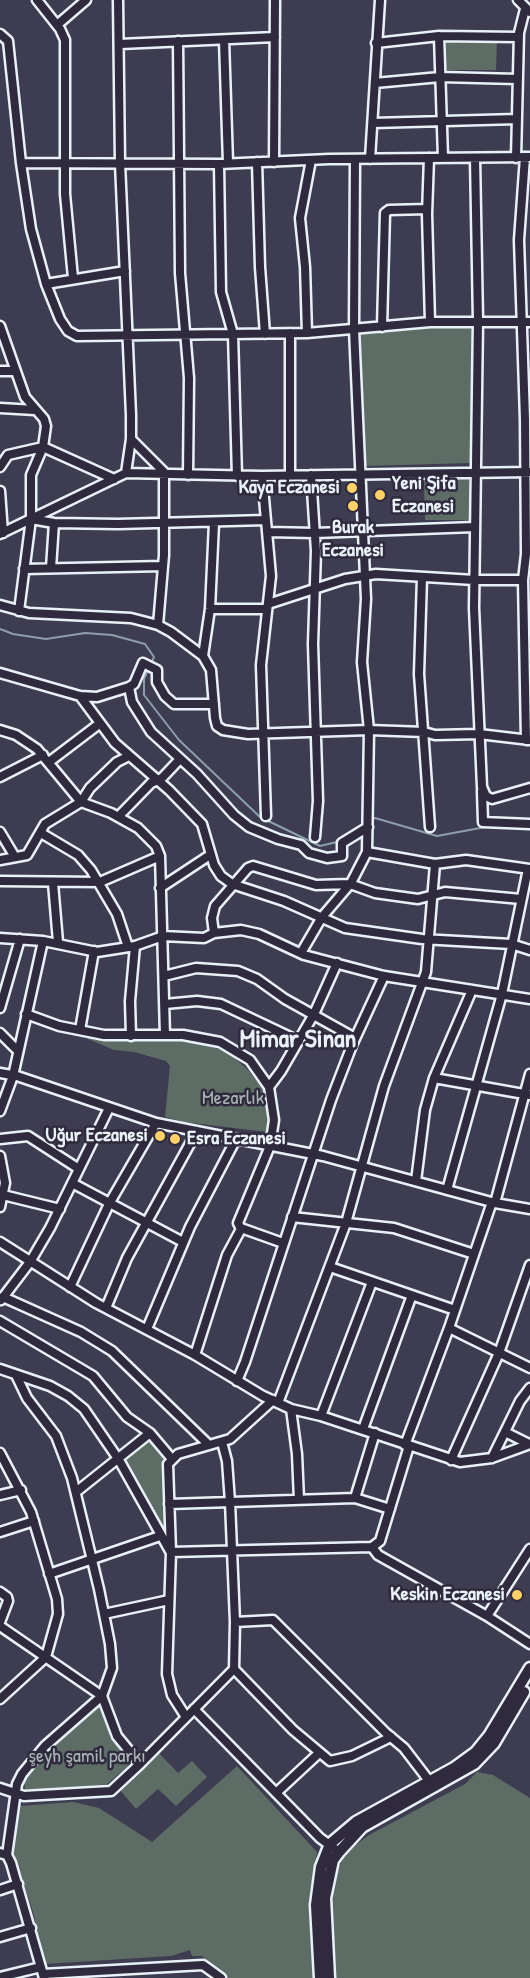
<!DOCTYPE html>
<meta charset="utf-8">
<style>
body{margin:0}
canvas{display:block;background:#3e3c50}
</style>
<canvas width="530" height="1978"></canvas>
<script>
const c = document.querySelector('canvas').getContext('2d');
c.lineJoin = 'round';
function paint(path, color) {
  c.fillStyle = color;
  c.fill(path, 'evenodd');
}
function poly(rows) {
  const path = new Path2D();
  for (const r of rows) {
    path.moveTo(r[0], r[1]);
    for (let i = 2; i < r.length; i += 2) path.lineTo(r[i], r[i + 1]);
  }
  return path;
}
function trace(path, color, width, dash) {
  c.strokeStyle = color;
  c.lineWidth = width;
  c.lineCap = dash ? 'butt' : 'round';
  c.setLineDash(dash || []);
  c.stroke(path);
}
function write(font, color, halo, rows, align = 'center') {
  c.font = font + ' "Patrick Hand",sans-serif';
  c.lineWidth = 5;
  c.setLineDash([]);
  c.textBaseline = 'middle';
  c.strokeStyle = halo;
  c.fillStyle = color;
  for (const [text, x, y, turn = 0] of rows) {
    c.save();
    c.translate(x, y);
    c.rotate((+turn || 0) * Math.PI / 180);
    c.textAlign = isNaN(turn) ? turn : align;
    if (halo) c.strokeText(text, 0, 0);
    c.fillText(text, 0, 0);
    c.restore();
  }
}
paint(poly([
 [446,38,497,39,496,70,446,70],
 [474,325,471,463,365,466,359,333],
 [469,478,470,520,425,520,424,479],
 [88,1036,132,1041,183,1038,228,1052,249,1071,262,1088,270,1108,267,1132,184,1122,165,1117,170,1066,166,1061,134,1052,114,1050,88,1039],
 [148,1440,163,1457,165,1529,159,1530,125,1464,127,1457],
 [99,1704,104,1709,110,1737,131,1762,127,1767,107,1784,60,1790,25,1789,24,1781,27,1772],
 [159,1753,178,1773,192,1761,207,1777,176,1806,158,1789,136,1809,120,1790],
 [237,1766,317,1852,310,1894,313,1978,228,1978,202,1956,192,1956,190,1950,171,1956,45,1964,33,1912,13,1851,20,1806,73,1802,99,1808,152,1842],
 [477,1772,493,1775,530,1798,530,1978,335,1978,331,1897,334,1879,343,1858,354,1846,369,1835,465,1784]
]), '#5d6c64');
trace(poly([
 [0,629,13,634,46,639,85,633,112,635,145,644,154,657,144,679,144,695,179,740,260,817,320,846,337,842,364,823],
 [369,821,375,818,437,836,491,826]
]), '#8c9faa', 2);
const minor = poly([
 [37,0,60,29,65,40,65,194,73,278],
 [118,0,120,163,131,415,131,439,126,473],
 [518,0,530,12],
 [57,25,86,0],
 [0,34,8,41,21,163,219,164,329,159,530,157],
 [439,36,443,158],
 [224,40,228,163],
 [178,41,180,273,189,378,188,475],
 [376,43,439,36,518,37],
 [120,44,275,37],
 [375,83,440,77,517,79],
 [373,123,517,119],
 [525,157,519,240,525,419,526,554,523,580,526,740],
 [429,158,427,214,430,322],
 [475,158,478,321,474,608,482,787,486,796,492,799,530,788],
 [516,158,519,33,525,9],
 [370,159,380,0],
 [257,162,260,267,265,334],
 [274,162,275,0],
 [21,163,31,229,46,284,125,271],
 [219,164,221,292,233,334,237,476],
 [46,284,60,319,68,331,77,336,307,333,430,322,530,322],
 [0,326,25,397,44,419,46,426,43,447,31,475,31,519,19,611],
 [382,327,385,213,389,210,427,209],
 [307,333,305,267,300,218,311,160],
 [0,371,15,371],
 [0,408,35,410],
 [131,439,164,472,164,555,158,625],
 [0,467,8,455,43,447,114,479],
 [290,475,290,333],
 [311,475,316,551,313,644,318,801,315,837],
 [262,476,271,576,261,665,266,816],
 [0,491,3,533],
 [31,519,54,523,118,524,266,520],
 [268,532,315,533,474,527],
 [0,534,126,473,262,476,530,472],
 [51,568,54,523],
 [24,569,163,566],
 [422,577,419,674,430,827],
 [268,604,345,579,376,574,474,580,523,580],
 [0,605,29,613,131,618,158,625,171,632,203,656,211,670,215,718,217,726,223,730,248,734,369,730,424,732,435,735,479,734,530,740],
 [210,609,267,609],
 [203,656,210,609,214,523],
 [0,673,80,696,97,697,129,687],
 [80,696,115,743,169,790,202,824,214,865,221,876,232,884,284,901,345,928,422,939,511,944,530,950],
 [214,704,174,704,165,696,157,682,157,670,143,663,134,684,129,687,132,702,151,732,197,774,234,815,249,827,278,839,301,845,309,853,327,858,342,856,342,843,368,827],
 [0,730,16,735,37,749,81,802,111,813,138,828,156,846,160,856,165,1035],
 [49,762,99,724],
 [0,777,43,755],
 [482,791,483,822,530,824],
 [118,817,151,783,162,778,180,759],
 [0,832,15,857],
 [41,833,78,855,91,870,117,914,128,947],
 [367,852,435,864,466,860,530,869],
 [0,860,27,855,45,824,81,802,90,788,117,762,129,756],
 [0,881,100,882,160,856],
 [53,883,58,942],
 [160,888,210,855],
 [214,933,212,918,215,906,248,868,253,866,316,885,350,884,375,893,418,899,445,892,521,899],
 [0,938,43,941],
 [301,953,322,917,351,883,367,852,369,730,362,662,366,599,354,329,355,159],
 [164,976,196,968,238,971,257,979,285,999,355,1038],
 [165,1004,197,1001,221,1004,299,1041],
 [0,1008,20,939],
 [26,1014,59,1026,104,1035,183,1035,220,1042,250,1060,269,1087,274,1120,270,1146,238,1223,241,1229,227,1255,195,1355],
 [80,1030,94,951],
 [0,1033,18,1051],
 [131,1036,130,1001,135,946],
 [0,1073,17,1076,156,1123,323,1156,495,1203,530,1209],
 [434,1078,472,990],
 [269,1087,281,1071,314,1014,337,963],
 [0,1111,13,1076,43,941,97,952,135,946,163,936,204,938,214,933,241,930,259,934,304,955,384,976,530,999],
 [0,1139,28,1136,79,1169],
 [0,1156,5,1183,0,1207],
 [416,1181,425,1110,434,1078,530,1095],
 [72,1183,183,1242],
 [447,1190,502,994,528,869],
 [3,1195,60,1209],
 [495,1203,530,1074],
 [292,1217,394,1228,474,1254],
 [241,1228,283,1243],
 [0,1242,96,1303,195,1355,263,1396,291,1409,321,1416,460,1462,492,1458,530,1444],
 [330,1267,455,1310],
 [70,1287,109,1204,156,1123],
 [3,1297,81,1332,112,1351,209,1445],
 [1,1300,30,1262,50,1228,109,1108],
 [106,1308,127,1258,197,1131],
 [0,1321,93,1376,127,1417,150,1433,172,1459],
 [449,1328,530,1368],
 [147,1329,190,1227,236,1139],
 [0,1369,50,1386,68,1396,84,1409,119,1460,170,1551],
 [237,1381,245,1362,331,1100,353,1043,384,976],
 [278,1403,346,1223,384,1086,426,972,435,864],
 [291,1409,297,1454,299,1500],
 [321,1416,372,1282],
 [363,1429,412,1295],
 [505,1432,529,1444],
 [405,1445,449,1328,492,1202],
 [0,1453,31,1512,57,1599,58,1614,46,1657,0,1699],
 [492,1458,520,1401,530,1388],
 [451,1460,499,1353,530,1265],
 [76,1492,150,1433],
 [0,1495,21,1490],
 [355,1498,375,1433],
 [169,1504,355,1498,390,1509],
 [0,1532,34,1521],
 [372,1547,378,1555,487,1616,530,1644],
 [171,1552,372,1547,380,1541,409,1446],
 [49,1574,160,1536],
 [0,1592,7,1597,8,1601,0,1622],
 [104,1614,169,1600],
 [487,1616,530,1549],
 [235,1622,273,1620,386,1733,404,1748,430,1782],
 [0,1626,102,1696,117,1736,140,1764,234,1669,235,1622,230,1502,227,1461,222,1442],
 [234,1669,293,1730,330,1761,352,1756,391,1737],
 [194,1709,320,1838,339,1852],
 [186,1717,172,1695,167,1674,171,1552,168,1464,178,1454,230,1439,273,1400],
 [0,1788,24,1796,111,1791,140,1764],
 [276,1793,318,1754],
 [0,1853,7,1855,11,1863,44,1978],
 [7,1855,17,1784,22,1774,45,1746,102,1696,112,1668,110,1644,99,1589,72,1478,56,1436,27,1398,16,1375],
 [0,1890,18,1884],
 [0,1937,31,1928],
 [43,1974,203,1965,221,1978],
 [0,1977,41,1967]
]);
const major = poly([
 [320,1978,316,1905,321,1867,330,1844,356,1822,454,1768,476,1752,489,1736,530,1668],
 [329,1978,325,1898,333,1860,339,1852,362,1827,474,1764,494,1743,524,1692]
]);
trace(minor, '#e8f1f8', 13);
trace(major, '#e8f1f8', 15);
trace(minor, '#2f2a3d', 8);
trace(major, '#2f2a3d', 10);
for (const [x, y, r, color] of [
 [352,488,6,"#ffd166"],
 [380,495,6,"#ffd166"],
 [353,506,6,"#ffd166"],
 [160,1136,6,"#ffd166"],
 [175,1139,6,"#ffd166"],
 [517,1595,6,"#ffd166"]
]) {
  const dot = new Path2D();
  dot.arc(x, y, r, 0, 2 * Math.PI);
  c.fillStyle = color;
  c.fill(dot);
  trace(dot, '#2f2a3d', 2);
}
write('bold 20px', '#e8f1f8', '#2f2a3d', [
 ["Yeni Şifa",392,484,"left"],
 ["Eczanesi",392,507,"left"],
 ["Kaya Eczanesi",340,488],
 ["Burak",353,528,"center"],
 ["Eczanesi",353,551,"center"],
 ["Uğur Eczanesi",148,1136],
 ["Esra Eczanesi",187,1139,"left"],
 ["Keskin Eczanesi",505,1595]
], 'right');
write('20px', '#a9b5b5', '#2f2a3d', [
 ["Mezarlık",233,1099],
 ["şeyh şamil parkı",87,1757]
]);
write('bold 26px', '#e8f1f8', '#2f2a3d', [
 ["Mimar Sinan",298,1040]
]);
</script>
